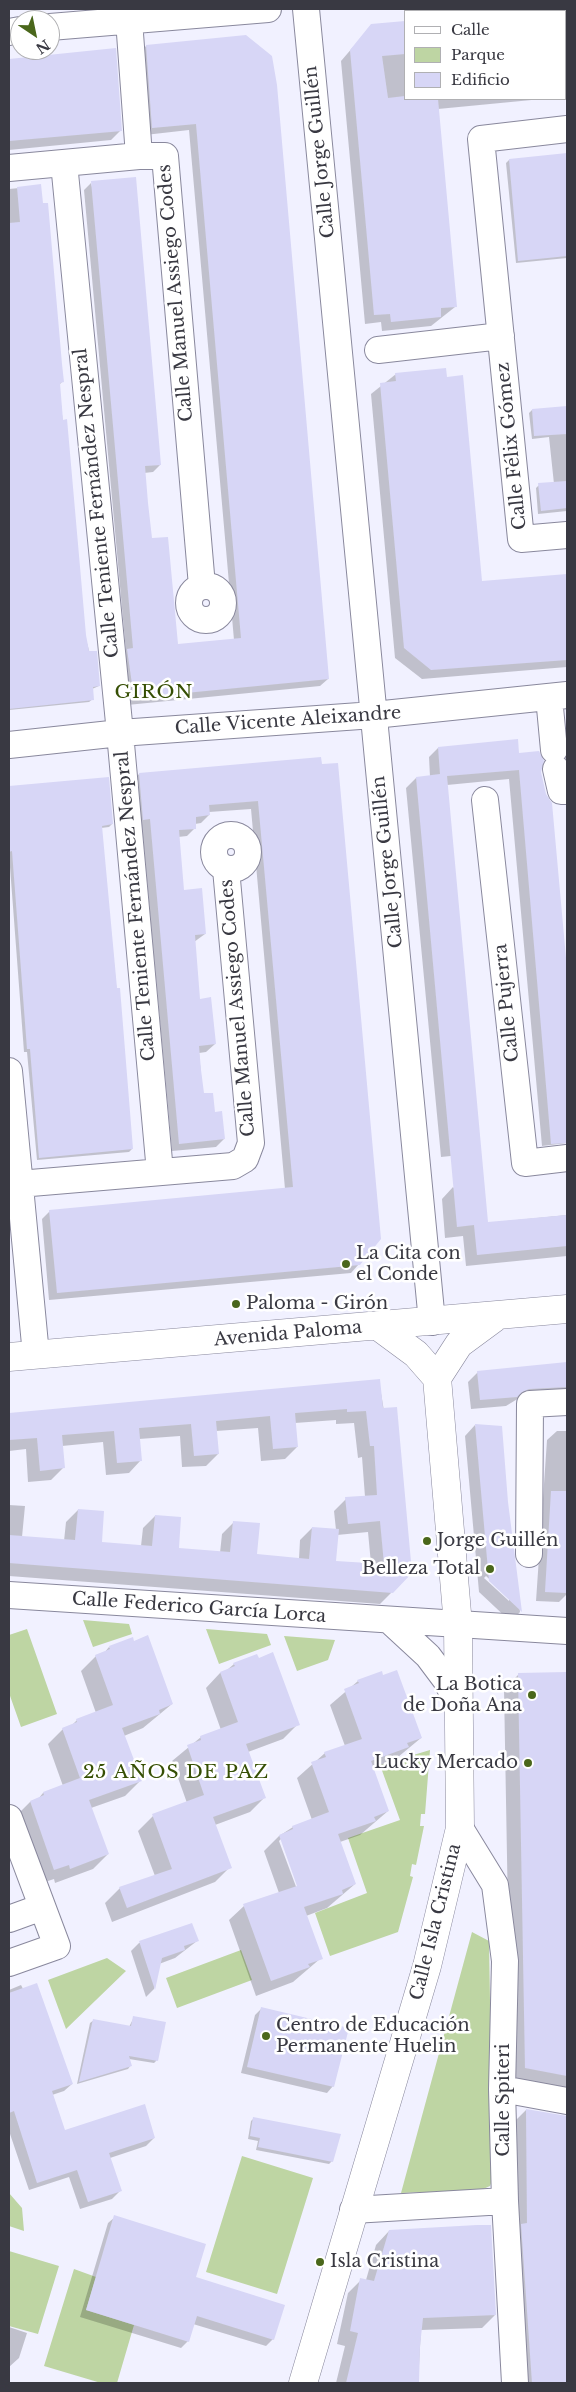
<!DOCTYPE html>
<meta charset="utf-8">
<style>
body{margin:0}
#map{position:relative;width:576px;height:2392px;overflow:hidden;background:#f1f1ff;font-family:"Libre Baskerville",serif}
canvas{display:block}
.frame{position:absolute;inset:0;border:10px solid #393942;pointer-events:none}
.legend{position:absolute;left:404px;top:10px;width:162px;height:90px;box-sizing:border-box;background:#fff;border:1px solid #b0b0b3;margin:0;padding:6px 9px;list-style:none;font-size:15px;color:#393942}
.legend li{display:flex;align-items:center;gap:10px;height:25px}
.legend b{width:25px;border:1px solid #b0b0b3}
.north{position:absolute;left:10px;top:10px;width:50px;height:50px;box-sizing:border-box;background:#fff;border:1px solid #b0b0b3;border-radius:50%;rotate:146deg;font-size:14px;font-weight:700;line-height:20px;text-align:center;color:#393942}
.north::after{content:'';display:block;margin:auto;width:18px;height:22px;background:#4a671b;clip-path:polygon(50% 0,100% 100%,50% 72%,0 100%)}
</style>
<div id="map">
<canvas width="576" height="2392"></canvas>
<div class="frame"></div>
<ul class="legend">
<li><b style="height:6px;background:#fff"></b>Calle</li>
<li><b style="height:14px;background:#bed5a3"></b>Parque</li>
<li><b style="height:14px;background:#d7d6f6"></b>Edificio</li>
</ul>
<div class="north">N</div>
</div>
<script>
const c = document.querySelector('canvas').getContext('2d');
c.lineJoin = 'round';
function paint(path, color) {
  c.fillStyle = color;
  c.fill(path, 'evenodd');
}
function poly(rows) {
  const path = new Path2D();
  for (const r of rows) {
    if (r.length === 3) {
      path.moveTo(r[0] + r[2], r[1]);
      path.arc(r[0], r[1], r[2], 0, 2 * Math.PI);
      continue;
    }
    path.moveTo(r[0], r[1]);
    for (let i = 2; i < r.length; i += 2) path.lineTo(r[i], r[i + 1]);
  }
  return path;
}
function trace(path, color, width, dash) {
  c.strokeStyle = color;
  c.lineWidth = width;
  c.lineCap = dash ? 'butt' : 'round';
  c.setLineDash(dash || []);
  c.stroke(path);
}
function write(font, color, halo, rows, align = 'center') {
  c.font = font + ' "Libre Baskerville",serif';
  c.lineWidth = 5;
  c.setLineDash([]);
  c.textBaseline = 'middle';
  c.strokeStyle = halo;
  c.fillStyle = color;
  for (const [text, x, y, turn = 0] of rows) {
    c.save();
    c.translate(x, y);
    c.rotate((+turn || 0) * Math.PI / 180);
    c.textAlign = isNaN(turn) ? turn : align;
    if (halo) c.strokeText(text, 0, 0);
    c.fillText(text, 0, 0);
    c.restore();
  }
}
paint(poly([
 [83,1620,129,1624,132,1634,93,1647],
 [27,1629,57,1714,21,1727,9,1693,9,1635],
 [206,1629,267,1634,271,1645,219,1664],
 [284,1636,335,1640,328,1660,297,1671],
 [430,1750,425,1814,421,1814,420,1826,424,1826,416,1865,412,1864,410,1876,413,1877,398,1932,330,1956,315,1913,367,1893,348,1838,400,1820,380,1765],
 [472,1932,489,1941,493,2178,490,2186,481,2190,401,2193],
 [241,1950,252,1980,177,2008,166,1978],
 [107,1958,126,1971,66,2029,48,1980],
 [242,2156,313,2178,277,2294,206,2272],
 [9,2193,22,2208,24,2231,9,2226],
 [9,2251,59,2266,38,2334,9,2326],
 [74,2269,96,2277,86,2310,134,2325,117,2383,101,2383,44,2366]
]), '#bed5a3');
paint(poly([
 [542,9,567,9,567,96,565,97,565,11,516,11],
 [405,22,405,99,542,99,438,109,455,307,431,326,382,331,381,322,365,324,341,61,372,25],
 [245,36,328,679,320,686,127,705,120,657,126,652,84,190,91,183,160,465,153,472,144,473,150,540,177,646,234,640,189,130,145,135,139,54,146,46],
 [115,49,121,130,111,140,9,150,9,60],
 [567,154,567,258,516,263,506,163,509,160],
 [40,186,62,382,59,385,85,636,99,686,92,689,93,699,89,702,9,710,9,189],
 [396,374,481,583,567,575,567,667,422,679,395,658,371,394],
 [567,407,567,511,538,514,536,488,539,485,554,484,549,437,532,439,529,413,532,410],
 [438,748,518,755,540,772,545,795,551,803,567,980,567,1143,542,1146,509,779,447,785,470,1154,441,1157,406,788,416,778,430,777,429,757],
 [567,752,567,789,559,760],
 [320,758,359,1264,351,1273,49,1300,42,1219,50,1211,285,1189,251,809,209,812,209,815,201,823,195,824,195,828,187,836,178,837,183,891,205,934,194,942,199,1000,215,1044,206,1052,199,1053,203,1095,224,1139,216,1147,172,1151,142,826,135,827,131,783,139,774],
 [108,778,112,824,109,827,101,828,132,1149,129,1152,37,1160,27,1052,24,1052,9,854,9,788],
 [453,1187,486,1223,567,1215,567,1256,466,1266,463,1236,445,1238,442,1199],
 [567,1364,567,1400,519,1398,506,1406,471,1409,468,1382,478,1372],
 [379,1381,411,1573,380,1604,9,1576,9,1505,25,1506,22,1537,64,1541,66,1522,78,1510,101,1543,141,1546,143,1528,155,1516,177,1549,220,1553,222,1534,234,1522,256,1555,299,1559,300,1540,312,1528,336,1530,334,1511,346,1499,365,1497,362,1457,358,1458,354,1423,336,1424,336,1420,295,1423,297,1447,285,1459,261,1461,258,1428,216,1431,218,1454,206,1466,182,1467,180,1436,139,1439,141,1460,129,1473,106,1475,103,1442,62,1446,63,1468,51,1480,28,1482,26,1449,9,1451,9,1415],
 [368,1532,371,1564,335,1562,337,1535],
 [475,1425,507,1502,520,1612,511,1622,479,1592,465,1436],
 [486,1576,509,1598,509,1601,484,1578],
 [557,1431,567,1431,567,1594,559,1602,536,1601,547,1440],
 [109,1647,172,1704,143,1728,124,1736,140,1781,125,1796,91,1808,108,1854,93,1869,55,1883,54,1879,39,1884,15,1817,30,1802,38,1799,43,1793,63,1786,48,1744,63,1729,71,1726,77,1720,96,1713,81,1671,96,1656,104,1653],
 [258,1660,298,1724,283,1739,248,1752,264,1798,250,1812,215,1825,230,1867,215,1882,112,1922,105,1903,120,1888,155,1876,138,1831,153,1816,187,1803,172,1761,201,1737,221,1730,206,1688,220,1673,227,1670,234,1664],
 [567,1674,567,2093,511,2082,504,1689,518,1675],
 [358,1681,421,1738,392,1762,373,1769,388,1811,360,1835,340,1842,355,1884,327,1908,306,1916,321,1958,293,1982,256,1996,229,1920,244,1906,279,1893,264,1851,279,1836,293,1827,312,1820,297,1778,325,1753,345,1746,330,1705],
 [281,1839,300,1891,298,1892,279,1841],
 [191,1924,197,1941,175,1958,159,1964,154,1989,146,1997,131,1951,139,1943],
 [21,1985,72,2084,64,2091,52,2095,64,2132,154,2138,146,2146,110,2158,120,2191,112,2199,80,2209,69,2177,29,2190,9,2131,9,2106,11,2106,9,2100,9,1990],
 [262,2008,333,2086,327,2093,241,2073,255,2015],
 [134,2017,157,2060,154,2063,129,2059,131,2065,128,2069,77,2084,90,2023,94,2020,129,2027],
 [526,2110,567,2119,567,2383,517,2383,513,2123],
 [254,2118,332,2161,329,2164,256,2150,258,2141,248,2139,251,2121],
 [115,2217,273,2339,266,2346,193,2324,188,2341,181,2348,80,2317,108,2223],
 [389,2231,495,2315,482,2328,421,2330,418,2383,336,2383,345,2346,337,2344,348,2293,361,2280,366,2280,376,2245],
 [9,2327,27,2333,19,2358,9,2367]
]), '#0003');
paint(poly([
 [405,21,405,54,382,56,388,98,405,96,405,99,438,99,457,307,441,308,441,317,391,322,390,314,374,315,350,50,371,24],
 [246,35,272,56,277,85,329,679,134,698,127,649,133,648,91,181,136,177,161,465,145,466,148,503,152,538,168,537,178,644,241,638,196,124,152,128,146,45],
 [116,48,122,131,9,141,9,59],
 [567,153,567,256,518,261,509,159],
 [41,184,43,203,48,203,62,364,64,382,60,383,63,420,67,419,86,635,89,651,97,651,100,686,93,687,94,700,9,709,9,223,20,222,17,187],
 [446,368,447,377,463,375,482,581,567,574,567,660,431,670,404,648,380,383,396,381,395,373],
 [567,406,567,434,534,436,532,409],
 [567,481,567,508,541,511,538,483],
 [518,739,519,753,539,751,544,761,541,772,546,794,552,803,567,969,567,1143,551,1144,519,770,447,776,488,1222,567,1215,567,1246,477,1255,474,1225,457,1227,416,777,440,774,438,747],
 [321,757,322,764,338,763,381,1239,360,1265,57,1293,49,1210,293,1187,258,801,209,805,210,815,196,817,196,829,179,830,184,890,202,888,206,934,195,935,200,999,211,997,216,1044,199,1046,201,1070,204,1093,213,1093,215,1112,222,1111,225,1139,179,1144,150,819,143,820,139,773],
 [109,777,113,824,102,826,117,988,120,988,133,1149,39,1158,30,1049,27,1049,12,851,9,852,9,786],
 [567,1362,567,1387,529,1389,522,1392,517,1397,480,1400,477,1371],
 [380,1379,383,1408,397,1407,412,1573,393,1593,9,1563,9,1535,75,1540,78,1509,104,1511,102,1542,152,1546,155,1515,181,1517,179,1548,230,1552,233,1521,260,1523,257,1554,309,1559,312,1527,339,1529,336,1561,384,1564,380,1521,348,1524,345,1497,377,1495,374,1446,370,1446,366,1411,347,1412,347,1409,295,1413,298,1447,273,1449,270,1416,216,1421,219,1454,194,1456,191,1424,139,1428,142,1461,117,1463,114,1431,62,1435,65,1468,40,1471,37,1438,9,1440,9,1413],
 [475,1424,502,1426,508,1502,522,1612,489,1581],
 [551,1491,567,1491,567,1593,545,1592],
 [148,1635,173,1704,159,1710,160,1714,122,1728,142,1781,89,1800,109,1854,70,1869,69,1865,54,1870,30,1801,44,1795,43,1792,80,1778,62,1728,77,1722,76,1719,113,1705,95,1655,110,1649,109,1646,133,1637,134,1641],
 [273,1652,300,1725,246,1744,266,1798,213,1817,232,1868,127,1908,119,1887,172,1869,152,1814,204,1795,187,1745,201,1740,200,1736,238,1722,220,1672,235,1666,233,1663,257,1654,259,1658],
 [397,1670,422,1738,407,1743,409,1747,371,1761,389,1811,374,1817,376,1821,338,1834,356,1884,342,1890,343,1894,304,1907,323,1959,308,1964,310,1967,271,1981,243,1904,297,1886,279,1835,293,1829,292,1826,329,1812,311,1762,326,1757,324,1752,362,1739,344,1689,359,1683,357,1680,382,1671,383,1675],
 [567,1672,567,2076,525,2068,518,1673],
 [192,1923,199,1941,184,1946,185,1950,162,1958,155,1990,139,1941],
 [37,1983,73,2084,52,2091,65,2130,145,2104,155,2138,109,2153,122,2191,88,2202,77,2170,37,2183,14,2111,9,2113,9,1993],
 [261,2007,349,2028,334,2087,247,2067],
 [133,2016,166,2022,158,2061,129,2056,132,2066,79,2082,93,2019,131,2026],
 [526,2109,567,2116,567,2383,532,2383,521,2224,527,2223],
 [253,2117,341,2134,333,2162,258,2147,260,2138,250,2136],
 [114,2215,206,2244,196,2277,285,2305,274,2340,197,2316,189,2342,86,2310],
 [477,2225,491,2225,496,2315,423,2318,420,2346,419,2383,346,2383,358,2333,350,2331,360,2278,374,2281,389,2230]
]), '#d7d6f6');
const street = poly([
 [306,9,432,1322],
 [129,20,139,156],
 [50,27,268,9],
 [9,32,20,30],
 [567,129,481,139,521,539,567,535],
 [64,163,120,733,160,1172],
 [9,168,139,156,165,156,202,586],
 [378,350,501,336],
 [206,603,17],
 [549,697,554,750],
 [9,745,120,733,374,715,567,695],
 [556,769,561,791,567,791],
 [485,800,525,1163,567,1158],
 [231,852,17],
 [9,1071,36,1355],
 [19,1184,233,1166,245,1159,251,1143,226,869],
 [529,1554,530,1404,567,1402],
 [9,1595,567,1631],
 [389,1620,428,1656,446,1680,458,1704],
 [9,1818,57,1946,9,1963],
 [460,1828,495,1885,505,1961,502,2089,505,2201,515,2383],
 [9,1919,42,1907],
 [502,2089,567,2101],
 [353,2210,505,2201]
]);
const secondary = poly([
 [9,1357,567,1309],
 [437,1378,459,1344,497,1316],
 [303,2383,427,1966,460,1828,458,1625,437,1378,416,1354,378,1326]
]);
trace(street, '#89889d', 28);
trace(secondary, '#89889d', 29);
trace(street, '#fff', 26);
trace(secondary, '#fff', 28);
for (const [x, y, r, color] of [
 [346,1264,5,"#4a671b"],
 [236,1304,5,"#4a671b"],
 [427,1541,5,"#4a671b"],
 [490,1569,5,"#4a671b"],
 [532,1695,5,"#4a671b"],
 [528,1763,5,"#4a671b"],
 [266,2036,5,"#4a671b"],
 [320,2262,5,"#4a671b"]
]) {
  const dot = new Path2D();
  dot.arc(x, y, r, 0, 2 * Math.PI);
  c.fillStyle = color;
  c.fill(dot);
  trace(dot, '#fff', 2);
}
write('18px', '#393942', '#fff', [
 ["Calle Jorge Guillén",320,152,-96],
 ["Calle Manuel Assiego Codes",176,293,-95],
 ["Calle Félix Gómez",512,446,-96],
 ["Calle Teniente Fernández Nespral",97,503,-96],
 ["Calle Vicente Aleixandre",288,721,-4],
 ["Calle Jorge Guillén",388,862,-96],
 ["Calle Teniente Fernández Nespral",136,906,-95],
 ["Calle Pujerra",507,1003,-96],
 ["Calle Manuel Assiego Codes",238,1008,-95],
 ["Avenida Paloma",288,1334,-5],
 ["Calle Federico García Lorca",199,1608,4],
 ["Calle Isla Cristina",436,1922,-76],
 ["Calle Spiteri",504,2100,-90]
]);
write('18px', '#393942', '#fff', [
 ["La Cita con",356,1254],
 ["el Conde",356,1275],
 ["Paloma - Girón",246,1304],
 ["Jorge Guillén",437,1541],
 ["Belleza Total",480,1569,"right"],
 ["La Botica",522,1685,"right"],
 ["de Doña Ana",522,1706,"right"],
 ["Lucky Mercado",518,1763,"right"],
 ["Centro de Educación",276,2026],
 ["Permanente Huelin",276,2047],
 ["Isla Cristina",330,2262]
], 'left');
c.letterSpacing = '1px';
write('19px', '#364f04', '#fff', [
 ["GIRÓN",154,693],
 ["25 AÑOS DE PAZ",176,1773]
]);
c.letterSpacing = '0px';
</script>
